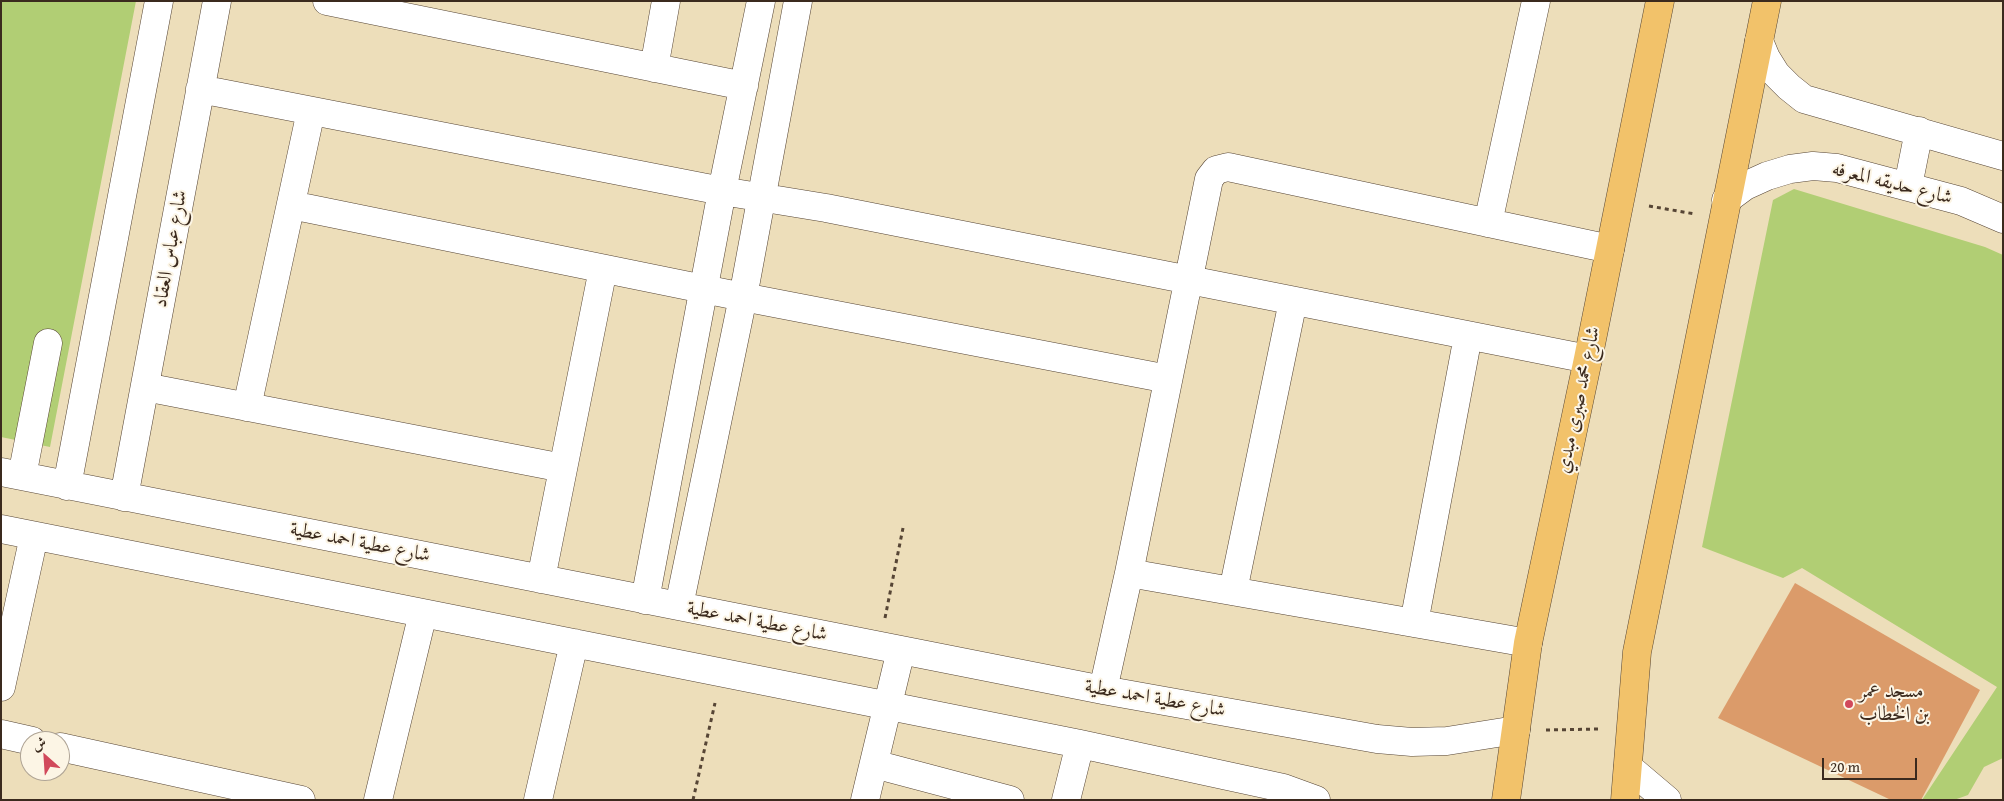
<!DOCTYPE html>
<meta charset="utf-8">
<style>
body{margin:0}
#map{position:relative;width:2004px;height:801px;overflow:hidden;background:#eddeba;font-family:"Gentium Book Plus",Amiri,serif}
canvas{display:block}
.frame{position:absolute;inset:0;border:2px solid #3b2a1e;pointer-events:none}
.north{position:absolute;left:20px;top:731px;width:50px;height:50px;box-sizing:border-box;background:#fcf5e5;border:1px solid #afa495;border-radius:50%;rotate:334deg;font-size:14px;font-weight:700;line-height:20px;text-align:center;color:#3b2a1e}
.north::after{content:'';display:block;margin:auto;width:18px;height:22px;background:#d1495b;clip-path:polygon(50% 0,100% 100%,50% 72%,0 100%)}
.scale{position:absolute;left:1822px;top:758px;width:95px;height:22px;box-sizing:border-box;border:2px solid #3b2a1e;border-top:0;padding-left:6px;font-size:15px;line-height:18px;white-space:nowrap;color:#3b2a1e;-webkit-text-stroke:4px #fcf5e5;paint-order:stroke}
</style>
<div id="map">
<canvas width="2004" height="801"></canvas>
<div class="frame"></div>
<div class="north">ش</div>
<div class="scale">20 m</div>
</div>
<script>
const c = document.querySelector('canvas').getContext('2d');
c.lineJoin = 'round';
function paint(path, color) {
  c.fillStyle = color;
  c.fill(path, 'evenodd');
}
function poly(rows) {
  const path = new Path2D();
  for (const r of rows) {
    path.moveTo(r[0], r[1]);
    for (let i = 2; i < r.length; i += 2) path.lineTo(r[i], r[i + 1]);
  }
  return path;
}
function trace(path, color, width, dash) {
  c.strokeStyle = color;
  c.lineWidth = width;
  c.lineCap = dash ? 'butt' : 'round';
  c.setLineDash(dash || []);
  c.stroke(path);
}
function write(font, color, halo, rows, align = 'center') {
  c.font = font + ' "Gentium Book Plus",Amiri,serif';
  c.lineWidth = 4;
  c.setLineDash([]);
  c.textBaseline = 'middle';
  c.strokeStyle = halo;
  c.fillStyle = color;
  for (const [text, x, y, turn = 0] of rows) {
    c.save();
    c.translate(x, y);
    c.rotate((+turn || 0) * Math.PI / 180);
    c.textAlign = isNaN(turn) ? turn : align;
    if (halo) c.strokeText(text, 0, 0);
    c.fillText(text, 0, 0);
    c.restore();
  }
}
paint(poly([
 [1,1,136,1,50,447,1,437],
 [1794,189,1985,247,2003,255,2003,758,1984,767,1968,795,1954,800,1922,800,1997,687,1802,568,1783,578,1702,547,1773,200]
]), '#b1ce74');
paint(poly([
 [1795,583,1980,690,1921,800,1891,800,1718,718]
]), '#db9b6a');
const minor = poly([
 [327,1,744,86],
 [1759,41,1766,58,1776,74,1789,87,1804,99,2003,156],
 [654,68,666,1],
 [200,89,722,191,826,208,1588,359],
 [1908,186,1919,131],
 [1726,200,1745,186,1767,176,1790,169,1813,166,1837,168,1961,201,2003,219],
 [291,205,743,297,1168,379],
 [1488,223,1536,1],
 [145,387,563,468],
 [247,407,311,111],
 [1,472,1103,690,1377,739,1412,742,1447,741,1516,730],
 [22,476,48,343],
 [67,486,159,1],
 [124,497,217,1],
 [1,529,1080,744,1283,788,1316,800],
 [1129,573,1528,643],
 [541,579,603,269],
 [1233,591,1293,301],
 [645,600,722,191,761,1],
 [679,606,743,297,798,1],
 [1414,623,1468,336],
 [1,687,34,536],
 [1103,690,1129,573,1209,179,1216,170,1228,167,1610,249],
 [1,734,32,741],
 [60,747,301,800],
 [874,764,1010,800],
 [1628,767,1667,800],
 [378,800,423,613],
 [538,800,574,643],
 [865,800,901,650],
 [1066,800,1080,744]
]);
const major = poly([
 [1506,800,1528,643,1588,359,1660,1],
 [1625,800,1637,652,1767,1]
]);
trace(minor, '#564535', 29);
trace(major, '#564535', 29);
trace(poly([
 [1649,206,1695,214],
 [885,618,903,528],
 [1546,730,1600,729],
 [693,800,715,703]
]), '#564535', 3, [4, 4]);
trace(minor, '#fff', 28);
trace(major, '#f2c26a', 28);
for (const [x, y, r, color] of [
 [1849,704,5,"#d1495b"]
]) {
  const dot = new Path2D();
  dot.arc(x, y, r, 0, 2 * Math.PI);
  c.fillStyle = color;
  c.fill(dot);
  trace(dot, '#fcf5e5', 2);
}
write('20px', '#3b2a1e', '#fcf5e5', [
 ["شارع حديقه المعرفه",1892,184,14],
 ["شارع عباس العقاد",171,249,-80],
 ["شارع محمد صبرى مبدي",1579,400,-78],
 ["شارع عطية احمد عطية",360,543,11],
 ["شارع عطية احمد عطية",757,622,11],
 ["شارع عطية احمد عطية",1155,699,10]
]);
write('20px', '#3b2a1e', '#fcf5e5', [
 ["مسجد عمر",1859,692],
 ["بن الخطاب",1859,715]
], 'left');
</script>
